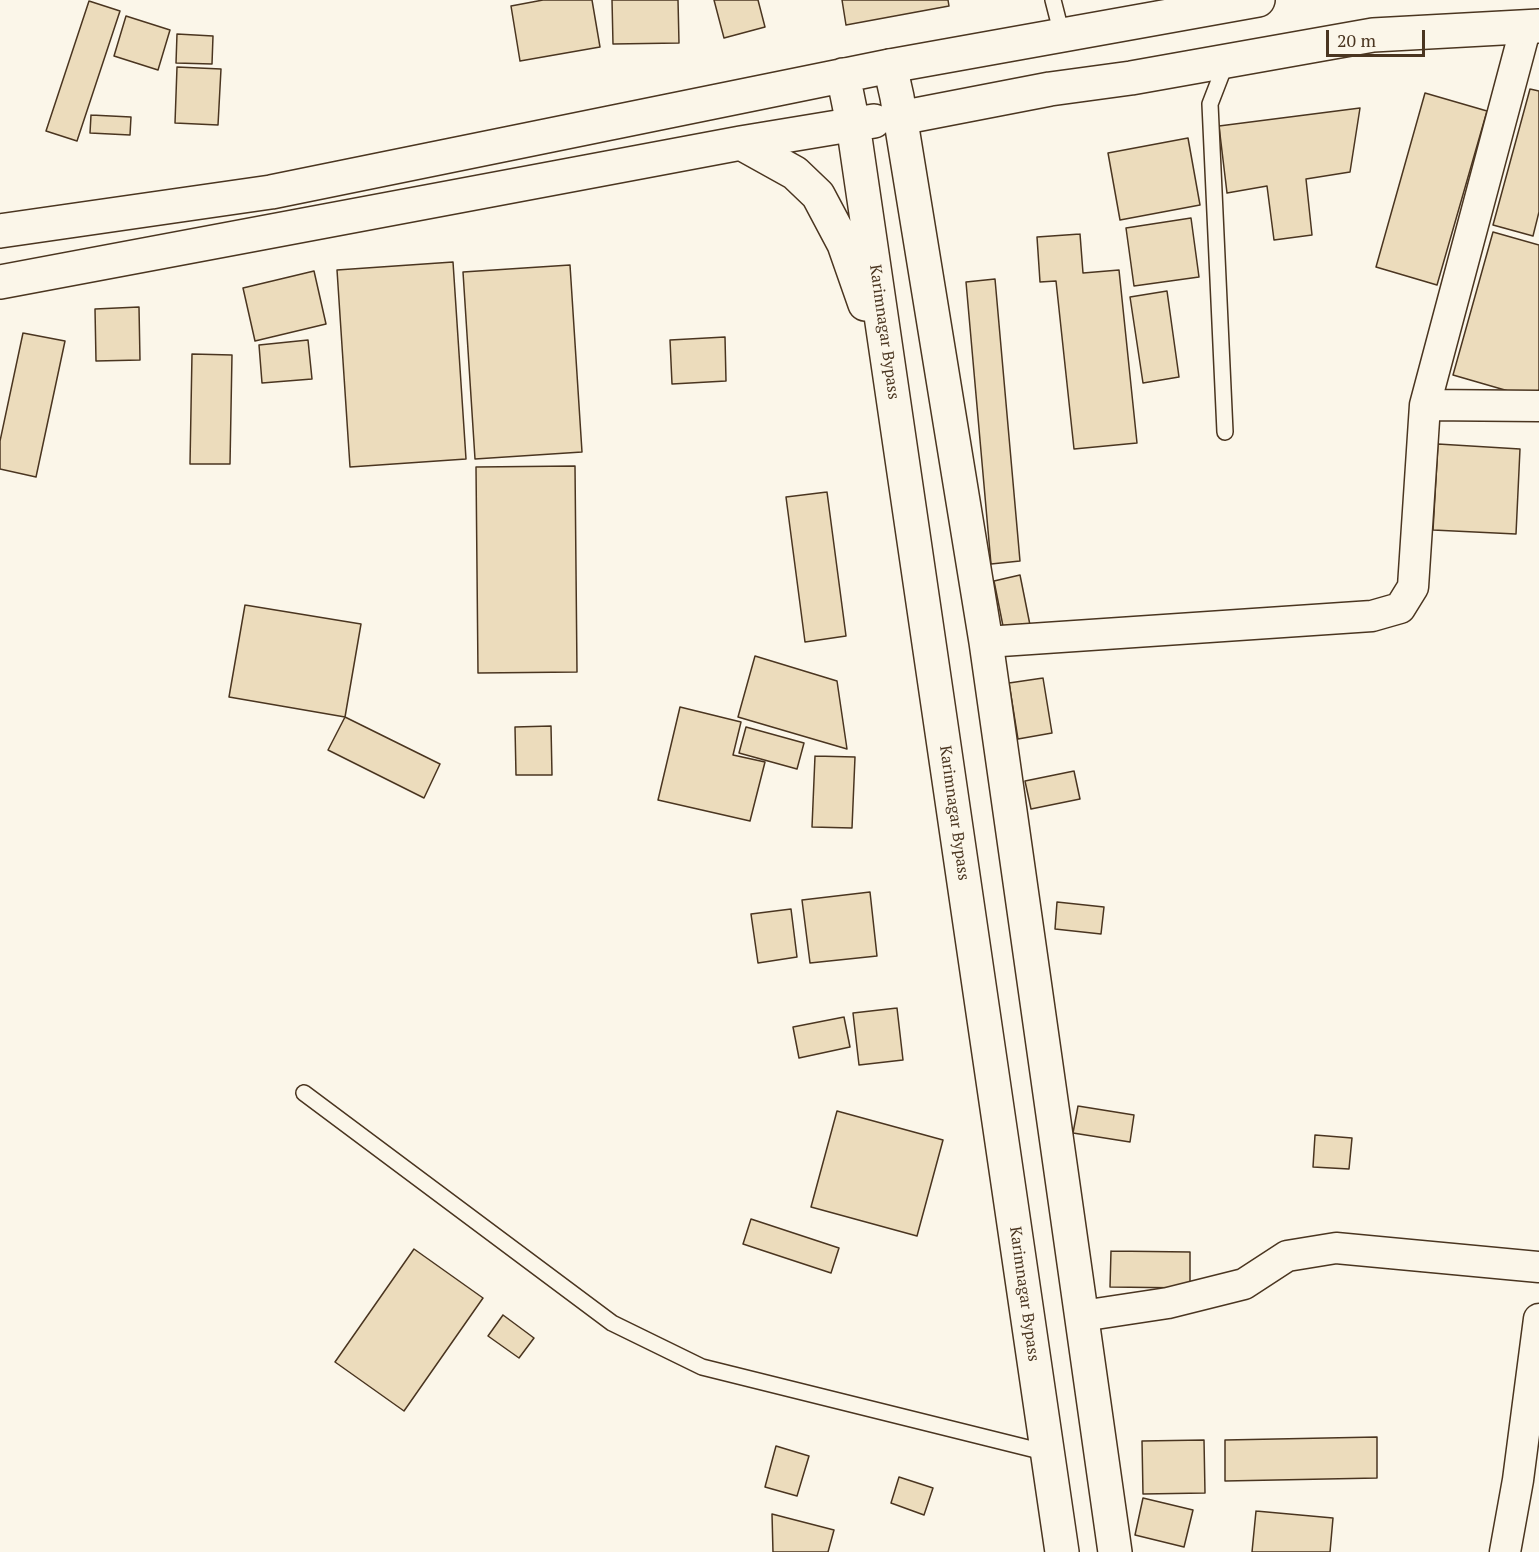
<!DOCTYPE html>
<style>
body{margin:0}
#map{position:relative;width:1539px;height:1552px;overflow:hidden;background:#fbf6e9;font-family:"PT Serif",serif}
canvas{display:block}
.scale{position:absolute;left:1326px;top:30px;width:99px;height:27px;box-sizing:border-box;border:3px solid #4a3520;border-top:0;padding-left:8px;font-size:18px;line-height:21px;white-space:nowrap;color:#4a3520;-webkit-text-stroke:4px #fbf6e9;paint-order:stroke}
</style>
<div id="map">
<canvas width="1539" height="1552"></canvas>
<div class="scale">20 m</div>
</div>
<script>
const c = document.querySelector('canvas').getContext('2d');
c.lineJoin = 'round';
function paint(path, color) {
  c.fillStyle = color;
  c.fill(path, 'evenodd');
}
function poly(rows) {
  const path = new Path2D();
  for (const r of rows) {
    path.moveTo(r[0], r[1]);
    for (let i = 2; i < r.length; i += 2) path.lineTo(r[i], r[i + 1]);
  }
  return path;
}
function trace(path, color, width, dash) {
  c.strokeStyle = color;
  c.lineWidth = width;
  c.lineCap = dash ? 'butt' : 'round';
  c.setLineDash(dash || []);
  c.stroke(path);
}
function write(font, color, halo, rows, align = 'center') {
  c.font = font + ' "PT Serif",serif';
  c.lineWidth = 4.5;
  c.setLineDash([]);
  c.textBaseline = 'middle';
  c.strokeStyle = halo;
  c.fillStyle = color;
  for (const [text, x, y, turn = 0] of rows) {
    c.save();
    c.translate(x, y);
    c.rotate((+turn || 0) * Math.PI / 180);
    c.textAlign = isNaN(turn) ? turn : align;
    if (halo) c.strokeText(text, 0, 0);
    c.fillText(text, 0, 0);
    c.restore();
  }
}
const building = poly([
 [543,0,592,0,600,47,520,61,511,6,543,0],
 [612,0,678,0,679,43,613,44,612,0],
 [714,0,758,0,765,27,724,38,714,0],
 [842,0,948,0,949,6,846,25,842,0],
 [89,1,120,11,77,141,46,131,89,1],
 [126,16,170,30,158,70,114,56,126,16],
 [177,34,213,36,212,64,176,63,177,34],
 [177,67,221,69,218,125,175,123,177,67],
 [1530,89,1539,91,1539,212,1533,236,1493,225,1530,89],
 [1425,93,1487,111,1437,285,1376,267,1425,93],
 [1360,108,1350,172,1306,179,1312,235,1274,240,1267,186,1227,193,1219,126,1360,108],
 [91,115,131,117,130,135,90,133,91,115],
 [1188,138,1200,205,1120,220,1108,153,1188,138],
 [1191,218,1199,277,1134,286,1126,228,1191,218],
 [1493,232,1539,245,1539,389,1536,399,1453,375,1493,232],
 [1080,234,1083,273,1119,270,1137,443,1074,449,1056,281,1040,282,1037,237,1080,234],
 [453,262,466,459,350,467,337,270,453,262],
 [570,265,582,452,475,459,463,272,570,265],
 [314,271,326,324,255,341,243,288,314,271],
 [995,279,1020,561,991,564,966,282,995,279],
 [1167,291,1179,377,1143,383,1130,297,1167,291],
 [139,307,140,360,96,361,95,309,139,307],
 [23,333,65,341,36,477,0,469,0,441,23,333],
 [725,337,726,381,672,384,670,340,725,337],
 [308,340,312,379,262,383,259,345,308,340],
 [192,354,232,355,230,464,190,464,192,354],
 [1438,444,1520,449,1516,534,1433,530,1438,444],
 [575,466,577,672,478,673,476,467,575,466],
 [827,492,846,636,805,642,786,497,827,492],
 [1020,575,1032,635,1006,641,994,581,1020,575],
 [245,605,361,624,345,717,229,697,245,605],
 [755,656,837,681,847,749,738,717,755,656],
 [1043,678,1052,733,1018,739,1009,683,1043,678],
 [680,707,741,722,733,755,765,762,750,821,658,800,680,707],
 [345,717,440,764,424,798,328,750,345,717],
 [551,726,552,775,516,775,515,727,551,726],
 [746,727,804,743,797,769,739,753,746,727],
 [815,756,855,757,852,828,812,827,815,756],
 [1074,771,1080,799,1031,809,1025,781,1074,771],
 [870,892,877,956,810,963,802,900,870,892],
 [1057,902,1104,907,1101,934,1055,929,1057,902],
 [791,909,797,957,758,963,751,914,791,909],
 [897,1008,903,1060,859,1065,853,1013,897,1008],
 [844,1017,850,1047,799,1058,793,1027,844,1017],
 [1078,1106,1134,1115,1130,1142,1073,1133,1078,1106],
 [837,1111,943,1140,917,1236,811,1207,837,1111],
 [1315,1135,1352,1138,1349,1169,1313,1167,1315,1135],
 [751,1219,839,1248,831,1273,743,1244,751,1219],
 [414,1249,483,1298,404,1411,335,1362,414,1249],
 [1111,1251,1190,1252,1190,1288,1110,1287,1111,1251],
 [503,1315,534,1338,519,1358,488,1336,503,1315],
 [1377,1437,1377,1478,1225,1481,1225,1440,1377,1437],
 [1204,1440,1205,1493,1143,1494,1142,1441,1204,1440],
 [776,1446,809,1456,797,1496,765,1487,776,1446],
 [899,1477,933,1488,924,1515,891,1503,899,1477],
 [1143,1498,1193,1510,1184,1547,1135,1535,1143,1498],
 [1256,1511,1333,1518,1330,1552,1252,1552,1256,1511],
 [772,1514,834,1530,828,1552,773,1552,772,1514]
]);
paint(building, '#ecdcbc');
trace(building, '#4a3520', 1.5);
const service = poly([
 [1053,0,1062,35],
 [1225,432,1210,104,1227,60],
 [304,1093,612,1323,702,1367,1048,1453]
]);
const minor = poly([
 [1526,26,1425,405,1539,406],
 [986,642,1372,616,1400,608,1413,587,1425,405],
 [1082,1316,1168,1303,1244,1284,1287,1256,1336,1248,1539,1267],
 [1505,1552,1518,1480,1539,1319]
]);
const primary = poly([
 [890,66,1258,0],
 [900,118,1050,89,1131,78,1373,35,1539,26]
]);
const trunk = poly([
 [843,75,853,124,1062,1552],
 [741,143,795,173,818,195,844,244,865,304],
 [0,231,271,192,890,66,897,97,986,642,1115,1552],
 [0,282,741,143,874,121]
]);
trace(service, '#4a3520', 18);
trace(minor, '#4a3520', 33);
trace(primary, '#4a3520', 36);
trace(trunk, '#4a3520', 36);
trace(service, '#fbf6e9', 15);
trace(minor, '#fbf6e9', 30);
trace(primary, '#fbf6e9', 33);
trace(trunk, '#fbf6e9', 33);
write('16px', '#4a3520', '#fbf6e9', [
 ["Karimnagar Bypass",884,332,82],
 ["Karimnagar Bypass",954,813,82],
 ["Karimnagar Bypass",1024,1294,82]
]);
</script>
